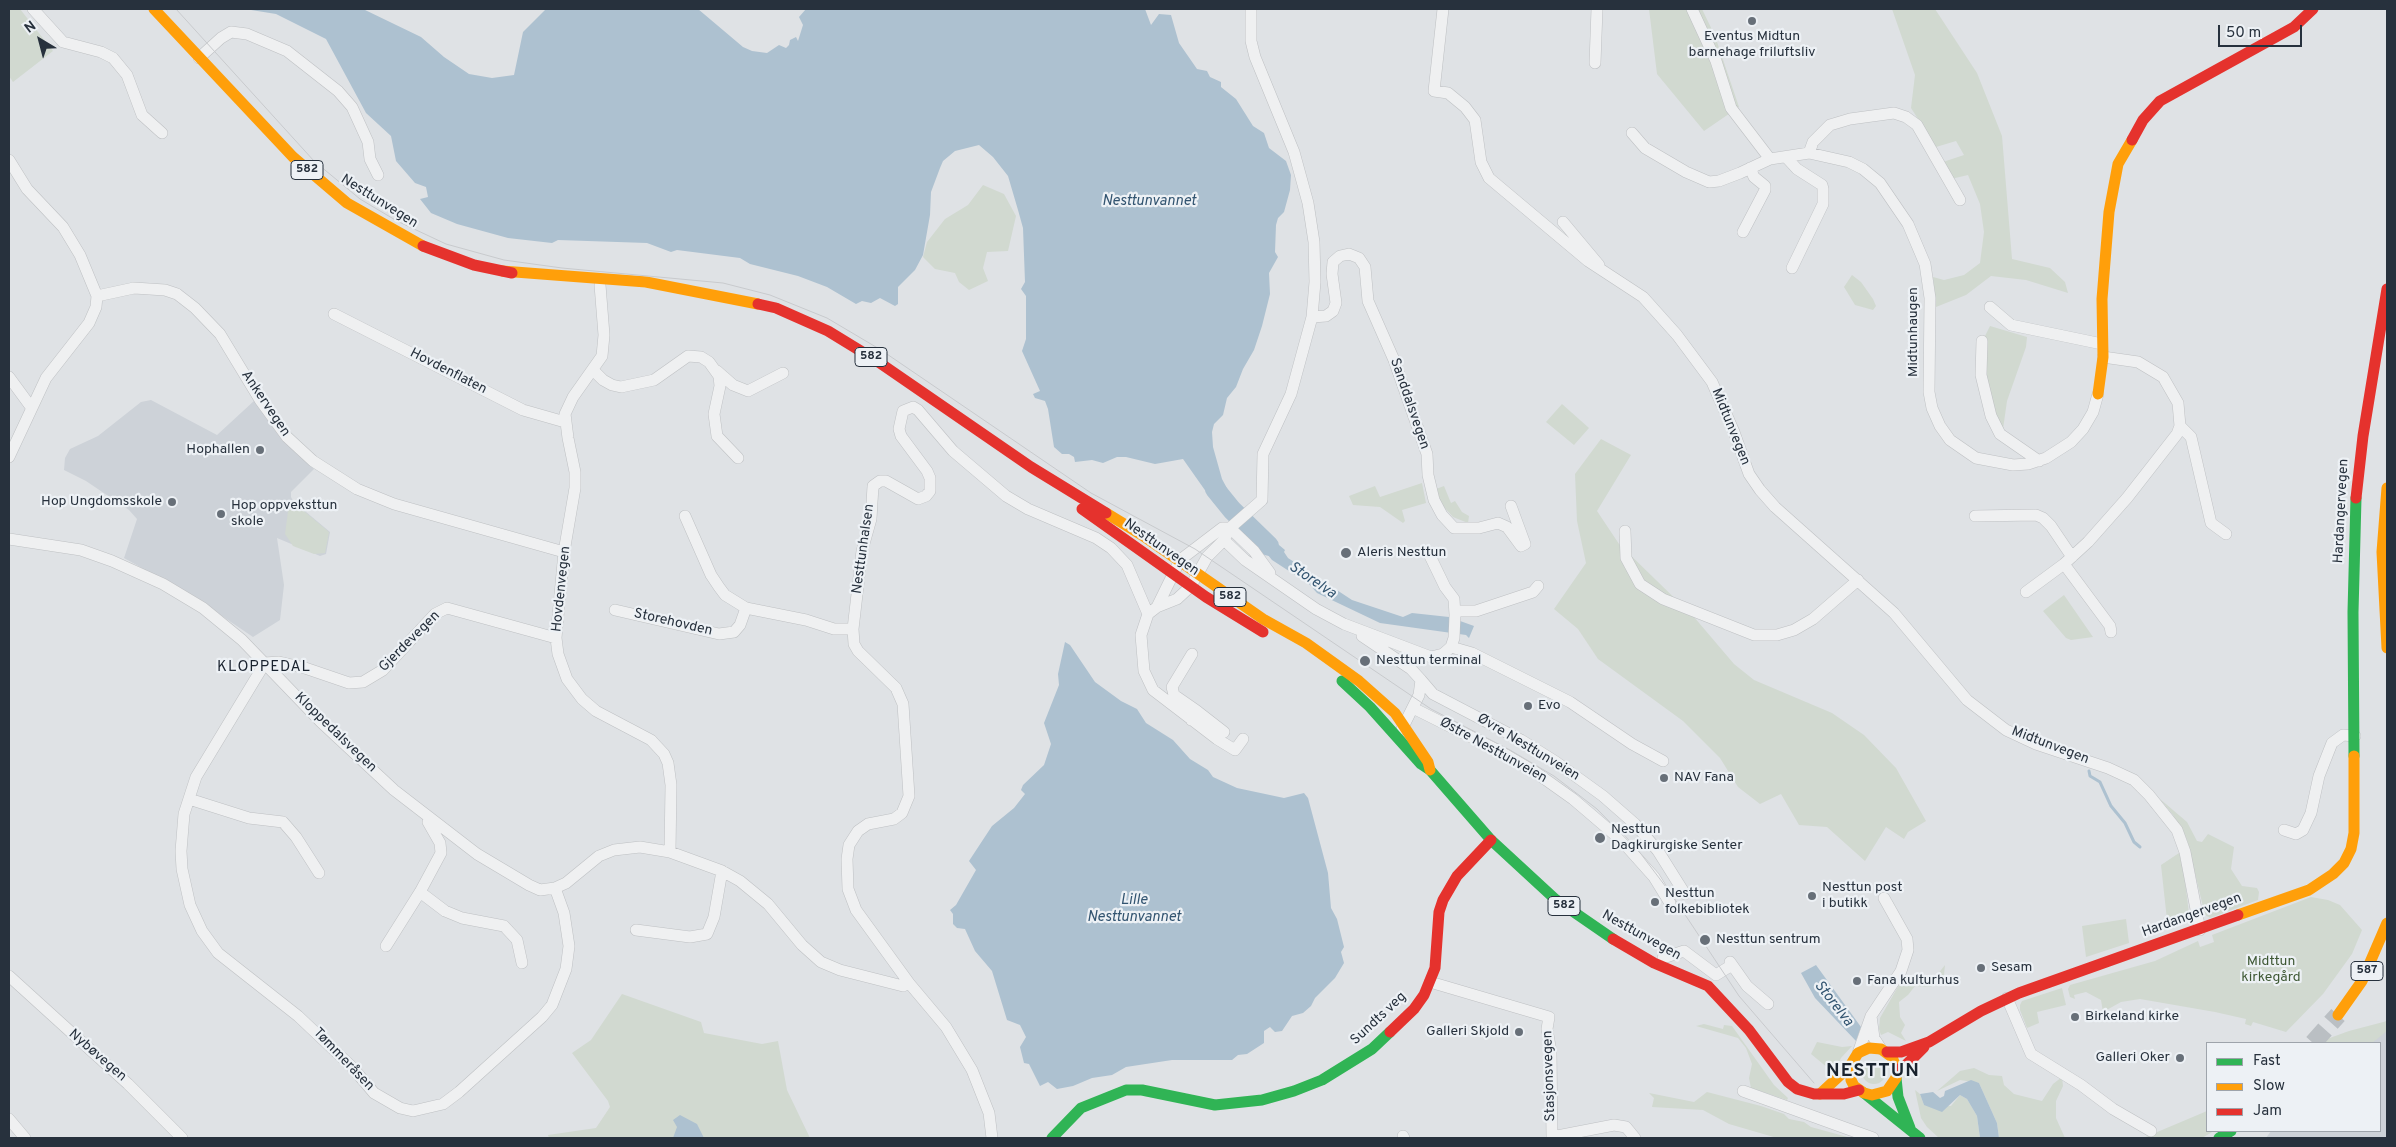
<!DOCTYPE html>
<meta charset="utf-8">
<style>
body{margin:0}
#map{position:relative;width:2396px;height:1147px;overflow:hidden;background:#dfe2e5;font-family:Overpass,sans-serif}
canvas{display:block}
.frame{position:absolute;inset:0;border:10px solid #27313d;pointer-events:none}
.legend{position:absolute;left:2206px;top:1042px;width:175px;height:90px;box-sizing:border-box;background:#edf1f5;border:1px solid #9ea4ab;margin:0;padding:6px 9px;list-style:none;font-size:15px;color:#27313d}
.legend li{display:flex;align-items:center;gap:10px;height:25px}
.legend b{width:25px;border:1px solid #9ea4ab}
.north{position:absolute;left:15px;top:15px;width:50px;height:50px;-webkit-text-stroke:4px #edf1f5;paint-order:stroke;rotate:323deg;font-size:14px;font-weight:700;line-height:20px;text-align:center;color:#27313d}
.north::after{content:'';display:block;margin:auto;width:18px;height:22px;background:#27313d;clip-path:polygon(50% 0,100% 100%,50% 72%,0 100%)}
.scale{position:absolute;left:2218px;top:25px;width:84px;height:22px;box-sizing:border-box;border:2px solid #27313d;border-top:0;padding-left:6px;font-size:15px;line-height:18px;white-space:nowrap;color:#27313d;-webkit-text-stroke:4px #edf1f5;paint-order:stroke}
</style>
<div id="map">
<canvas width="2396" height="1147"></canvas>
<div class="frame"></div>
<ul class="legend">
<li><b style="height:6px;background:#30b455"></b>Fast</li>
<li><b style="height:6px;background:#ff9f0a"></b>Slow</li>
<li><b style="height:6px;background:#e5322d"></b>Jam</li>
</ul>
<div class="north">N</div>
<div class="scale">50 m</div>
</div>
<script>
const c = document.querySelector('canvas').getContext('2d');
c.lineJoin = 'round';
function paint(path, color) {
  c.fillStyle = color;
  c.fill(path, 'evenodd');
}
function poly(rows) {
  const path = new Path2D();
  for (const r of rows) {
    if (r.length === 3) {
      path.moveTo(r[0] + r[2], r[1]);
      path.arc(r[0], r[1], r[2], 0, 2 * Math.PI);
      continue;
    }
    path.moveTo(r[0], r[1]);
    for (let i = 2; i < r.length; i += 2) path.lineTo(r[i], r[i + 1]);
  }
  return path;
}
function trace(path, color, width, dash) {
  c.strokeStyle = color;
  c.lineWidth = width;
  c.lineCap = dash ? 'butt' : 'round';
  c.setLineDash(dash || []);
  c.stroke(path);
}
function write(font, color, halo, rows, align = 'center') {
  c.font = font + ' Overpass,sans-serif';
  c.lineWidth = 4.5;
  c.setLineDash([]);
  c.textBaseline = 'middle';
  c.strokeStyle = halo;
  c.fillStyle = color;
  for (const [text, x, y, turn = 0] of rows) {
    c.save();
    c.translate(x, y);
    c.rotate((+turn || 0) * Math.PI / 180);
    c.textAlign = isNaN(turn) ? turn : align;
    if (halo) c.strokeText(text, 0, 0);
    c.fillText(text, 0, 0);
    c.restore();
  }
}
paint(poly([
 [151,400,217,435,255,400,292,447,314,469,291,492,291,497,293,501,330,532,326,554,320,556,277,538,284,585,280,620,253,637,194,597,124,558,137,519,129,510,86,481,64,470,65,458,70,449,98,436,141,402],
 [2387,1021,2387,1138,2266,1138,2271,1131,2380,1131,2380,1043,2338,1043]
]), '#cdd2d8');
paint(poly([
 [9,9,20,9,53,51,13,82,9,76],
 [1649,9,1702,9,1715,36,1739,107,1704,131,1657,74],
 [1892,9,1935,9,1977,73,2002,136,2012,259,2050,268,2065,282,2068,293,2026,280,1991,276,1966,295,1936,307,1933,277,1944,280,1964,275,1980,263,1984,232,1980,204,1968,175,1951,179,1943,162,1964,155,1956,141,1936,147,1911,108,1915,75],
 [983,185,1004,194,1016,216,1008,251,987,252,983,268,988,281,969,290,959,282,955,273,935,269,923,257,927,242,945,219,968,205],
 [1852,275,1861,282,1873,299,1876,306,1873,310,1855,305,1844,287],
 [1990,326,2027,337,2026,347,2007,401,2003,429,1999,428,1984,378,1985,336],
 [1562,404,1589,428,1574,445,1546,422],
 [1601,439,1631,455,1597,511,1619,544,1694,617,1734,664,1754,680,1832,713,1864,735,1896,768,1926,821,1908,832,1904,839,1886,827,1865,861,1827,827,1799,825,1781,794,1760,804,1738,787,1720,758,1683,721,1598,659,1578,629,1554,609,1586,563,1577,521,1575,474],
 [1422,483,1426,503,1402,510,1405,521,1403,523,1380,507,1353,505,1349,496,1375,486,1380,497],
 [1444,486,1451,503,1455,501,1462,512,1469,516,1468,523,1453,517,1442,505,1436,489],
 [293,502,329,532,325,553,314,554,293,546,285,534,288,511],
 [2064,595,2093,637,2071,640,2066,638,2043,611],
 [2160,799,2187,822,2197,841,2202,842,2208,834,2234,847,2231,869,2242,886,2257,888,2259,892,2258,900,2210,918,2205,915,2187,840,2173,815],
 [2179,853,2184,872,2189,914,2183,923,2168,929,2161,865],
 [2311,897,2328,900,2340,905,2362,930,2352,954,2323,994,2286,1032,2253,1022,2251,1026,2245,1024,2246,1019,2215,1012,2140,999,2121,1002,2103,1012,2101,1000,2086,992,2074,995,2075,999,2070,997,2068,989,2070,985,2155,961,2198,941,2200,947,2214,942,2212,935],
 [2126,919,2129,943,2086,957,2082,926],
 [1945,965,1944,975,1940,981,1930,987,1915,986,1908,995,1899,1002,1900,1017,1905,1025,1901,1033,1906,1041,1888,1032,1881,1035,1879,1029,1880,1018,1904,976,1907,978,1912,976,1930,978,1937,975],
 [2062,988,2066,1005,2037,1012,2039,1023,2027,1028,2020,1010,2020,1005,2022,1001],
 [622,994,701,1022,704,1033,762,1044,778,1041,787,1090,810,1138,549,1138,548,1135,596,1128,610,1107,608,1101,572,1053,591,1040],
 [2387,1021,2387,1031,2372,1043,2316,1043,2349,1031],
 [1704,1024,1723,1029,1724,1025,1732,1026,1774,1085,1788,1098,1787,1100,1751,1088,1749,1078,1752,1064,1746,1048,1738,1038,1696,1026],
 [1817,1042,1842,1047,1852,1046,1841,1058,1834,1073,1811,1054],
 [1874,1072,12],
 [1974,1068,1989,1075,2002,1076,2004,1085,2014,1094,2042,1101,2053,1084,2062,1077,2063,1086,2056,1101,2056,1118,2065,1138,1999,1138,1997,1123,1979,1083,1960,1080,1937,1091,1960,1071],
 [1915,1090,1920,1094,1924,1105,1951,1106,1960,1095,1967,1099,1977,1116,1980,1138,1939,1138,1927,1127,1921,1118],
 [1707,1092,1761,1106,1784,1114,1789,1119,1804,1122,1811,1127,1851,1138,1777,1138,1729,1124,1703,1110,1652,1107,1654,1098,1649,1093,1694,1102],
 [2207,1111,2207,1131,2214,1131,2202,1138,2143,1138]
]), '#d1d9d0');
paint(poly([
 [245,9,363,9,421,37,444,57,469,74,492,78,514,75,523,32,546,9,698,9,743,47,752,51,767,53,779,45,786,48,789,45,790,40,796,37,798,41,803,25,799,17,806,9,1145,9,1151,25,1159,14,1171,15,1179,43,1197,69,1207,71,1210,77,1221,82,1221,87,1236,99,1253,126,1264,133,1269,148,1286,161,1291,175,1290,190,1284,212,1278,218,1276,225,1275,252,1278,257,1269,273,1270,294,1262,326,1254,350,1243,369,1236,387,1227,398,1223,415,1214,424,1212,432,1213,447,1222,479,1237,507,1229,514,1214,503,1183,459,1155,464,1126,457,1117,457,1103,463,1092,460,1075,462,1074,457,1069,454,1062,454,1054,447,1048,409,1045,401,1035,398,1033,394,1040,391,1022,351,1026,339,1026,296,1021,289,1025,282,1023,228,1018,210,1008,176,993,157,979,145,955,151,943,161,940,168,931,192,930,215,923,255,915,270,898,287,898,304,895,306,880,298,871,303,862,301,856,304,827,287,798,276,750,264,740,258,677,250,671,252,647,243,558,240,552,243,508,238,457,224,431,213,420,199,428,197,426,187,415,183,396,161,391,136,366,113,326,39,276,14],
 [1254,523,1265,538,1273,540,1285,550,1284,552,1288,558,1352,600,1403,617,1412,613,1449,617,1474,626,1469,638,1466,635,1380,623,1317,593,1309,584,1272,560,1249,532,1248,528],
 [1065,642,1070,645,1095,682,1121,701,1137,709,1146,723,1173,740,1190,759,1208,770,1213,777,1237,788,1284,798,1304,793,1308,798,1328,873,1331,908,1337,919,1344,947,1341,952,1344,963,1335,978,1315,998,1311,1006,1303,1013,1292,1016,1282,1031,1275,1032,1270,1027,1264,1031,1264,1043,1247,1054,1238,1055,1232,1060,1172,1060,1126,1067,1112,1075,1092,1078,1073,1086,1057,1089,1048,1082,1040,1086,1029,1064,1024,1063,1020,1047,1026,1037,1020,1025,1007,1020,992,971,975,951,965,929,957,928,953,924,953,914,950,910,956,905,976,870,969,861,992,826,1014,808,1025,794,1021,790,1023,785,1044,765,1051,744,1044,723,1059,685,1058,674],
 [1816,965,1861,1027,1856,1041,1815,998,1801,973],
 [1971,1080,1979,1083,1997,1123,1999,1138,1980,1138,1977,1116,1967,1099,1960,1095,1942,1112,1924,1105,1920,1094,1933,1092,1940,1098,1944,1096,1945,1091],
 [680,1115,697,1124,704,1138,673,1138,677,1127,673,1120]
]), '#adc1d0');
trace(poly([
 [2089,771,2090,776,2100,782,2111,806,2125,823,2134,842,2140,847]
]), '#adc1d0', 3);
trace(poly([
 [1215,489,1232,510,1269,546]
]), '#adc1d0', 20);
trace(poly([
 [2313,1043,2338,1015]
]), '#babfc3', 18, [18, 9]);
const street = poly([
 [33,9,63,42,101,52,113,58,127,75,142,115,162,133],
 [1443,9,1434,91,1448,93,1465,107,1475,120,1481,162,1489,178,1588,261,1643,297,1677,335,1712,382,1734,432,1749,474,1760,490,1775,507,1894,613,1967,700,2006,730,2036,744,2108,768,2134,780,2149,795,2177,830,2185,852,2200,930],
 [1692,9,1716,61,1731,108,1770,159],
 [199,58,221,38,231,32,247,34,287,51,338,91,352,107,368,142,370,159,378,175],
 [1595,63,1597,9],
 [1632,133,1645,148,1686,172,1709,182,1719,181,1740,173,1770,159,1809,153,1849,162,1863,169,1880,183,1908,224,1925,264,1930,298,1929,392,1932,408,1940,426,1950,440,1976,458,2013,465,2028,464,2046,458,2071,442,2083,429,2093,412,2098,394],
 [1809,153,1813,142,1830,125,1850,119,1894,113,1906,117,1917,125,1960,200],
 [1786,157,1797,169,1822,185,1823,189,1823,204,1792,268],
 [9,160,27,189,63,227,80,255,97,296,96,307,89,323,46,378,9,457],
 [1563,222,1599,265],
 [1743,232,1765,190,1765,186,1754,177,1750,168],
 [600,285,604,335,602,356,573,397,565,414,568,438,575,472,575,488,564,552,556,638,558,654,567,679,582,699,596,711,651,740,664,754,668,763,671,785,670,852],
 [97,296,134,288,165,290,177,294,195,308,220,334,260,400,287,437,313,461,357,489,394,504,564,552],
 [1990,307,2011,325,2102,344],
 [334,314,523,410,565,422],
 [1312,317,1326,316,1333,311,1336,303,1332,274,1333,262,1340,256,1349,254,1359,258,1365,267,1368,301,1394,360,1427,454,1428,475,1434,500,1442,515,1454,528,1479,528,1498,523,1507,527,1521,546,1525,544,1511,506],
 [1982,341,1981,375,1991,416,2000,434,2039,461],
 [593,370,603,380,612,385,621,387,654,380,688,356,701,357,709,362,719,376,720,386,714,414,717,436,738,458],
 [717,371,733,385,748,391,783,373],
 [9,377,31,407],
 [2180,426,2191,437,2211,523,2226,534],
 [685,516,711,575,719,587,725,595,746,608],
 [1975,516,2036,515,2043,518,2051,526,2072,557],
 [1230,528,1254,551,1270,573],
 [1625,531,1626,558,1640,584,1663,599,1754,635,1777,635,1794,630,1813,619,1858,580],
 [9,539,81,550,112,561,163,584,203,608,242,640,321,722,394,790,477,854,529,885,540,890,555,888,566,883,599,856,614,850,640,847,670,852,722,871,740,881,768,904,802,945,821,962,840,970,903,986,909,983,946,1027,972,1070,989,1113,992,1138],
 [1224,540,1245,560,1316,609,1344,624,1431,657,1443,654,1451,647,1454,638,1455,615,1454,599,1445,587,1430,556],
 [2064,564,2110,626,2111,632],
 [2026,592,2064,564,2088,542,2127,498,2177,434,2180,426,2178,403,2163,377,2138,362,2103,357],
 [1157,607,1180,560,1222,528,1230,528],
 [615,610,719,634,734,632,740,625,746,608,806,620,834,629,853,629],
 [1455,611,1476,611,1533,592,1538,586],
 [1362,636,1411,669,1421,680,1419,695,1402,729],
 [1451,647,1472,653,1570,702,1632,744,1663,761],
 [1421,680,1433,694,1521,740,1556,762,1603,796,1635,824,1658,851,1685,894],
 [1417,710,1501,752,1535,772,1573,799,1621,840,1654,877,1670,903],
 [1197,711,1224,732],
 [1191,720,1197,711,1174,695,1172,687,1192,654],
 [1243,739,1235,750,1217,739,1153,690,1144,671,1141,635,1148,614,1157,607,1177,599,1191,586,1207,557,1224,540,1230,528,1262,500,1263,454,1291,394,1312,317,1315,282,1314,242,1308,203,1294,152,1255,57,1251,41,1251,9],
 [189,799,249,818,283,822,296,837,319,873],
 [2284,830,2296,834,2303,830,2311,813,2319,776,2332,743,2343,735,2355,736],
 [555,888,564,913,569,946,566,969,552,1005,542,1017,459,1092,443,1104,413,1111,400,1108,374,1093,352,1067,298,1016,218,953,202,931,190,905,182,869,181,851,184,814,196,777,265,663,279,662,305,668,349,683,363,682,383,670,435,614,447,608,556,638],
 [420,892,445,911,462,918,504,926,517,940,522,963],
 [636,930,690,937,707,934,714,917,722,871],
 [386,946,420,892,441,853,440,843,428,822],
 [1663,958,1684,951,1716,975,1732,965],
 [1730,962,1747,986,1768,1004],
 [9,976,128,1084,182,1138],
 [1430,982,1549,1017,1547,1029,1551,1052,1552,1138],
 [909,983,856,910,848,889,847,859,849,845,858,831,868,824,894,819,902,813,909,796,903,704,896,688,858,651,854,644,853,629,862,551,871,519,873,486,880,481,886,481,918,499,926,496,930,491,930,478,927,471,901,436,899,429,903,411,913,407,918,410,953,451,1006,496,1028,509,1096,538,1111,548,1127,565,1148,614],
 [2007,998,2031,1054,2081,1085,2113,1109,2151,1131],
 [1871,1016,1874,1038,1881,1049],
 [1858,1053,1871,1016,1901,971,1908,950,1907,939,1884,898],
 [1743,1091,1873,1138],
 [9,1119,25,1138],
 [1403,1136,1404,1138],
 [1552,1137,1614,1125,1626,1127,1635,1138]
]);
trace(street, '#bec0c3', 12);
trace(street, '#eff0f1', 11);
trace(poly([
 [1342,681,1370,707,1421,764,1430,770,1491,840,1555,899,1613,939],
 [2354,756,2353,612,2356,498],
 [1896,1078,1898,1097,1910,1128],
 [1864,1093,1920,1138],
 [1052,1138,1081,1108,1126,1090,1142,1090,1215,1105,1262,1100,1294,1091,1322,1080,1372,1049,1390,1032],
 [2219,1138,2231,1131]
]), '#30b455', 11);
trace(poly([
 [154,9,293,157,347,203,423,246],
 [502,271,646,282,758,304],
 [2098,394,2103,357,2102,299,2109,212,2118,164,2132,140],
 [2387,488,2382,552,2387,648],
 [1106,513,1142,535,1263,619,1306,643,1359,681,1395,713,1428,762,1430,770],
 [2238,915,2309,890,2333,874,2344,863,2351,849,2354,833,2354,756],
 [2338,1015,2362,981,2387,923],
 [1820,1094,1850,1066,1858,1053,1869,1048,1881,1049,1892,1057,1897,1070,1896,1078,1887,1091,1872,1095,1864,1093,1854,1086,1851,1080,1850,1066]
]), '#ff9f0a', 11);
trace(poly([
 [2132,140,2143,120,2160,101,2294,27,2313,9],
 [423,246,474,265,512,273],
 [758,304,776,308,828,331,877,361,1031,467,1106,513],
 [2356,498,2363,436,2387,289],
 [1082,509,1206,597,1263,632],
 [1613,939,1654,963,1708,986,1749,1030,1788,1082,1797,1089,1814,1094,1844,1094,1859,1090],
 [1390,1032,1414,1009,1424,995,1435,968,1439,912,1443,900,1457,876,1491,840],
 [1887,1052,1901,1052,1929,1042,1981,1011,2019,993,2238,915],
 [1897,1070,1905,1066,1924,1047]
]), '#e5322d', 11);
trace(poly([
 [176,9,314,161,360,199,397,221,446,244,504,260,562,268,723,283,770,295,827,318,881,350,1091,493,1195,549,1431,709,1510,750,1554,776,1597,809,1641,854,1672,895,1739,996,1814,1083]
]), '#c8cacd', 1);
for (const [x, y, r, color] of [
 [1752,21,5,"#676f78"],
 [260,450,5,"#676f78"],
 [172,502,5,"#676f78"],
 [221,514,5,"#676f78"],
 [1346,553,6,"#676f78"],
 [1365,661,6,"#676f78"],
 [1528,706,5,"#676f78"],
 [1664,778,5,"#676f78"],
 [1600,838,6,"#676f78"],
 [1812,896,5,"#676f78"],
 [1655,902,5,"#676f78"],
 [1705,940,6,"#676f78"],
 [1981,968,5,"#676f78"],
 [1857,981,5,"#676f78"],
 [2075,1017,5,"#676f78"],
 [1519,1032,5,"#676f78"],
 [2180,1058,5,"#676f78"]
]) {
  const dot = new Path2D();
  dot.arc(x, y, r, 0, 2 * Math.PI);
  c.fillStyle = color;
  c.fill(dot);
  trace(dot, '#edf1f5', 2);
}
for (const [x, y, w] of [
 [307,170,32],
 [871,357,32],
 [1230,597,32],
 [1564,906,32],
 [2367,971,32]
]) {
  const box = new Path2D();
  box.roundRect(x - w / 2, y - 9.5, w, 19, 4);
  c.fillStyle = '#edf1f5';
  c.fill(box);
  trace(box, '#27313d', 1);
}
write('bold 12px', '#27313d', null, [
 ["582",307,170],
 ["582",871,357],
 ["582",1230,597],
 ["582",1564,906],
 ["587",2367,971]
]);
write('14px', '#27313d', '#edf1f5', [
 ["Eventus Midtun",1752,37,"center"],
 ["barnehage friluftsliv",1752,53,"center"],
 ["Hophallen",250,450,"right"],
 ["Hop Ungdomsskole",162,502,"right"],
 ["Hop oppveksttun",231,506],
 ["skole",231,522],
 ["Aleris Nesttun",1357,553],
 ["Nesttun terminal",1376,661],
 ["Evo",1538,706],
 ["NAV Fana",1674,778],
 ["Nesttun",1611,830],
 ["Dagkirurgiske Senter",1611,846],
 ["Nesttun post",1822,888],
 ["i butikk",1822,904],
 ["Nesttun",1665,894],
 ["folkebibliotek",1665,910],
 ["Nesttun sentrum",1716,940],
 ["Sesam",1991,968],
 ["Fana kulturhus",1867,981],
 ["Birkeland kirke",2085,1017],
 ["Galleri Skjold",1509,1032,"right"],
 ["Galleri Oker",2170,1058,"right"]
], 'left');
write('14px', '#27313d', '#edf1f5', [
 ["Nesttunvegen",379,202,32],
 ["Midtunhaugen",1914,332,-90],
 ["Hovdenflaten",448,372,27],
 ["Ankervegen",265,404,56],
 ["Sanddalsvegen",1409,404,71],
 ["Midtunvegen",1730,427,68],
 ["Hardangervegen",2342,511,-87],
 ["Nesttunvegen",1161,548,35],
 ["Nesttunhalsen",864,549,-82],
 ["Hovdenvegen",562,589,-84],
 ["Storehovden",673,623,13],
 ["Gjerdevegen",410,642,-45],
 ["Kloppedalsvegen",335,733,44],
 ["Midtunvegen",2050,746,21],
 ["Øvre Nesttunveien",1528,748,31],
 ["Østre Nesttunveien",1493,751,29],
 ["Hardangervegen",2192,916,-20],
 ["Nesttunvegen",1641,936,29],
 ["Sundts veg",1379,1019,-43],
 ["Nybøvegen",97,1056,41],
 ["Tømmeråsen",343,1060,46],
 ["Stasjonsvegen",1550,1076,-92]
]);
write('14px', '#3f5935', '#edf1f5', [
 ["Midttun",2271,962],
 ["kirkegård",2271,978]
]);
write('italic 15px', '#325470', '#edf1f5', [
 ["Nesttunvannet",1149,202],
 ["Storelva",1312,581,34],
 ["Lille",1134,901],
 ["Nesttunvannet",1134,918],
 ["Storelva",1833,1004,52]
]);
c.letterSpacing = '1px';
write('15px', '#19222e', '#edf1f5', [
 ["KLOPPEDAL",264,668]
]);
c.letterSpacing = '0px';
c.letterSpacing = '1px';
write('bold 19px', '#19222e', '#edf1f5', [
 ["NESTTUN",1873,1072]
]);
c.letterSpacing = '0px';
</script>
